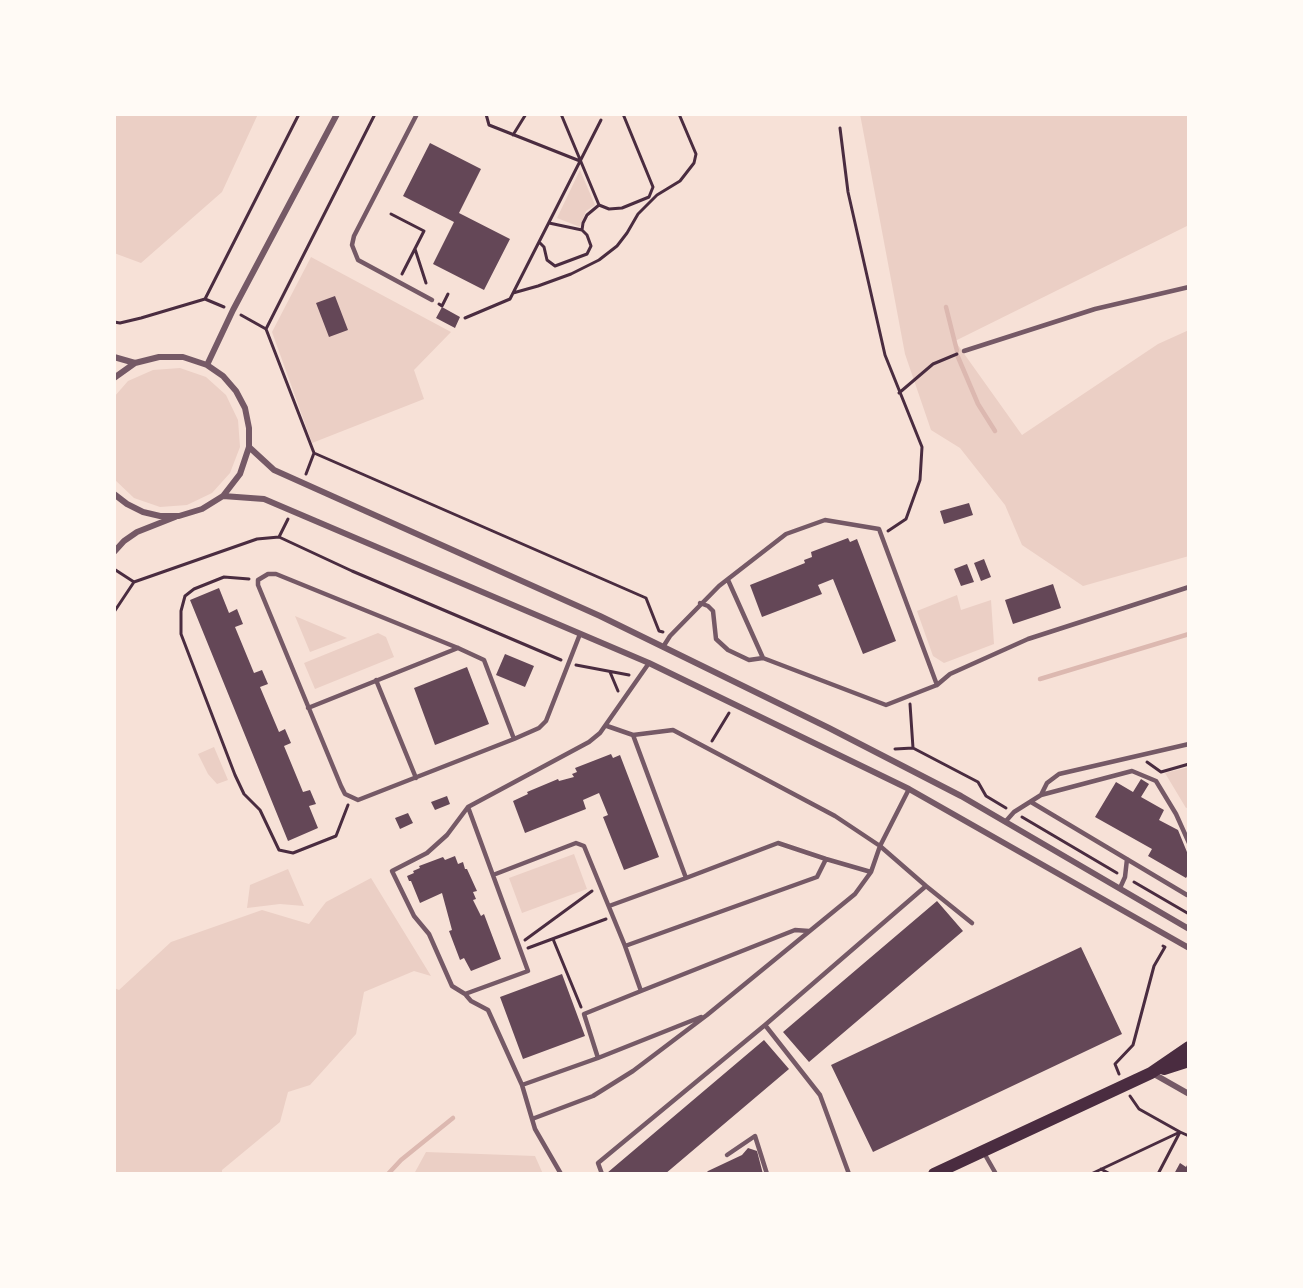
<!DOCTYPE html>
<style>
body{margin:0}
#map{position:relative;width:1303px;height:1288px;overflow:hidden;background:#f7e1d7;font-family:Inter,sans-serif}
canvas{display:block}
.frame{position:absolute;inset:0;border:116px solid #fffaf5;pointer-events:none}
</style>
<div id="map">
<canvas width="1303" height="1288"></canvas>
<div class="frame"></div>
</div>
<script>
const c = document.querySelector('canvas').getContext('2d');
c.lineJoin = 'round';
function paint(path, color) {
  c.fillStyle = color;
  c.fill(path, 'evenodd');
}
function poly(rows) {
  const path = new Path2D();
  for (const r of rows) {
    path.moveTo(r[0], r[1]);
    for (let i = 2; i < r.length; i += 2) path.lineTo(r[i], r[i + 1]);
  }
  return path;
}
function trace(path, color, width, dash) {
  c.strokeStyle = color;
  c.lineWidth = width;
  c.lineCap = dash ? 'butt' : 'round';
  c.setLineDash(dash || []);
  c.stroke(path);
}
paint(poly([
 [114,114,258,114,222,192,141,263,114,253],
 [860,114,1189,114,1189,225,955,341,1022,435,1158,344,1189,330,1189,556,1083,586,1022,545,1005,505,960,448,931,430,905,354],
 [580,170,595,205,586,211,580,227,557,218],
 [311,257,451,332,414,370,424,399,312,443,272,332],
 [180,368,206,377,226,395,238,420,240,447,230,473,212,493,187,505,160,507,134,498,114,479,114,397,128,381,153,370],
 [957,595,961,610,991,600,994,644,944,663,933,656,917,611],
 [295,616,347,638,310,652],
 [378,633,386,637,394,657,315,689,304,663],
 [214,747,228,780,217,784,208,774,198,754],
 [1189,767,1189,807,1186,808,1165,773],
 [574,854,587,889,522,913,509,878],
 [288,869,304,906,280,904,247,908,250,885],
 [371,878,431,976,414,971,364,992,356,1034,310,1085,288,1092,280,1122,222,1170,222,1174,114,1174,114,988,119,990,171,942,262,910,309,924,326,902],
 [426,1152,535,1156,543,1174,414,1174]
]), '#ebcfc5');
trace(poly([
 [946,307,957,351],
 [958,357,978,404,995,431],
 [1040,679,1189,634],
 [388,1174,401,1160,453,1118]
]), '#dcb8b0', 4.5);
paint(poly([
 [430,143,481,169,459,213,510,239,484,290,433,264,454,222,403,196],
 [335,296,348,330,329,337,316,303],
 [442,307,460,317,455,328,436,318],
 [969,503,973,515,944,524,940,511],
 [848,538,850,542,857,539,896,641,863,654,833,579,818,585,822,594,762,617,750,585,805,563,804,560,812,557,811,552],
 [984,559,991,577,981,581,974,563],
 [967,564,974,582,961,586,954,569],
 [1053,584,1061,608,1013,624,1005,600],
 [219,588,229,613,237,609,243,624,235,627,254,673,262,670,268,684,260,687,279,732,285,729,291,743,284,746,303,792,310,790,316,804,309,806,318,828,288,841,190,600],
 [505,654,534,666,525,687,496,675],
 [467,667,489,724,435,745,414,688],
 [611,754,613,758,620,755,659,857,624,870,603,817,608,815,599,793,583,800,586,809,525,833,513,801,528,794,527,792,558,779,559,781,574,777,572,774,577,772,575,768],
 [1141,779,1149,784,1141,797,1164,810,1159,820,1178,830,1189,857,1189,873,1186,878,1148,856,1152,849,1095,817,1116,782,1133,792],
 [447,796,450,804,435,810,431,802],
 [408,813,413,823,400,829,395,818],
 [455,856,458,864,463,862,465,869,467,869,477,891,473,892,476,899,473,900,481,916,484,914,501,959,471,971,464,958,460,960,449,931,452,930,442,893,420,903,411,881,409,881,407,876,414,873,413,871,420,868,419,866,443,857,445,860],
 [937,901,963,931,809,1062,783,1032],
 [1081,947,1122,1034,873,1152,831,1065],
 [562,974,585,1036,523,1059,500,997],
 [764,1040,789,1069,665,1174,609,1174,607,1173],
 [748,1148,757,1151,763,1174,705,1174,708,1171,742,1155],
 [1189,1161,1189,1174,1174,1174,1180,1163,1186,1167]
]), '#644757');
trace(poly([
 [486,114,489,125,580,161],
 [561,114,599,205,609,209,622,208,649,197,653,187,623,114],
 [840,128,848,192,885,355,922,447,920,480,906,519,888,531],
 [513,135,526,114],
 [391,214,424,231,402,274],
 [549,223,582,230],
 [539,242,544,247,547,260,555,266,587,254,591,246,587,235,582,230,583,223,587,215,599,205],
 [415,249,426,283],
 [513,293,538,286,571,274,599,260,617,246,627,233,638,214,657,195,680,181,694,163,696,154,679,114],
 [205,299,299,114],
 [439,304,442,306,448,294],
 [241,315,266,329,314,453,646,598,659,631,663,632],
 [465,318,510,299,601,120],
 [114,322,120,323,141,318,205,299,224,307],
 [266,329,375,114],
 [899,393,933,364,957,354],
 [306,474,314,453],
 [279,537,288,519],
 [114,569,134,582],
 [249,579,224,577,194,589,185,596,181,611,181,634,235,775,244,794,260,810,279,850,293,853,336,836,348,805],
 [114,612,134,582,257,539,279,537,352,571,561,660],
 [576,665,629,675],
 [610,672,618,691],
 [910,704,913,748],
 [712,741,729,713],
 [895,749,913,748,978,782,986,796,1006,808],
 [1147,762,1161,772,1189,764],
 [1022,817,1117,873],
 [1134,882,1189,914],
 [553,939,581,1007],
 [525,940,592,891],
 [528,948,606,919],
 [1119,1074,1115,1064,1133,1045,1154,966,1165,947,1163,946],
 [1130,1096,1139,1109,1180,1132,1158,1174],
 [1101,1169,1110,1174],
 [1091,1174,1180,1132,1189,1136]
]), '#4a2c40', 3);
trace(poly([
 [417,114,354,236,352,245,358,260,432,300],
 [964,351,1095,309,1189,287],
 [700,603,708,606,713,611,716,639,728,650,749,660,763,658],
 [663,647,670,636,719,586,786,534,825,520,879,529,937,685,886,705,763,658,728,580],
 [376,680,416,778],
 [937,685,950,674,1028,639,1189,587],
 [308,708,458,648],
 [607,726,633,735,673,730,835,816,880,846,926,886],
 [514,739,484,660,458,648,276,574,268,574,258,580,258,585,341,786,345,794,358,800,514,739,539,728,546,721,580,634],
 [1041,795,1047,783,1059,774,1189,744],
 [1031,802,1187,895],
 [1006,821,1014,812,1041,795,1132,771,1156,781,1176,814,1189,843],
 [493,875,576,843,584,846,625,946,641,991,795,930,809,931],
 [686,878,778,843,826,859,871,872],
 [1120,888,1125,877,1127,859],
 [609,906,686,878,633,735],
 [625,946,817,877,826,859],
 [465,994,528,971,468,807],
 [765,1025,820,1095,849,1174],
 [598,1058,701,1017],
 [522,1085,598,1058,584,1014,641,991],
 [532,1119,593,1096,633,1071,707,1015,855,894,871,872,880,846,909,789],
 [984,1153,996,1174],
 [727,1155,755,1136,767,1174],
 [561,1174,535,1129,522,1085,488,1010,471,1001,465,994,452,986,429,934,414,916,392,871,427,853,447,835,468,807,589,742,600,733,649,663],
 [602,1174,598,1163,765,1025,926,886,972,923]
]), '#755966', 4.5);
trace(poly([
 [114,357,135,363],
 [207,365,233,310,337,114],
 [114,378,135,363,159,357,183,357,207,365,223,376,236,391,245,408,249,428,249,447,240,474,223,496,202,509,179,516,160,516,143,512,127,504,114,494],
 [249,447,274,470,600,616,829,728,961,796,1189,929],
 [223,496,264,499,649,663,909,789,1189,948],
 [114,552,124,541,137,532,175,517],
 [1152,1073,1189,1094]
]), '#755966', 6);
trace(poly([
 [1164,1069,1189,1061],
 [934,1174,1151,1073,1189,1047]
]), '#4a2c40', 12);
</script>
